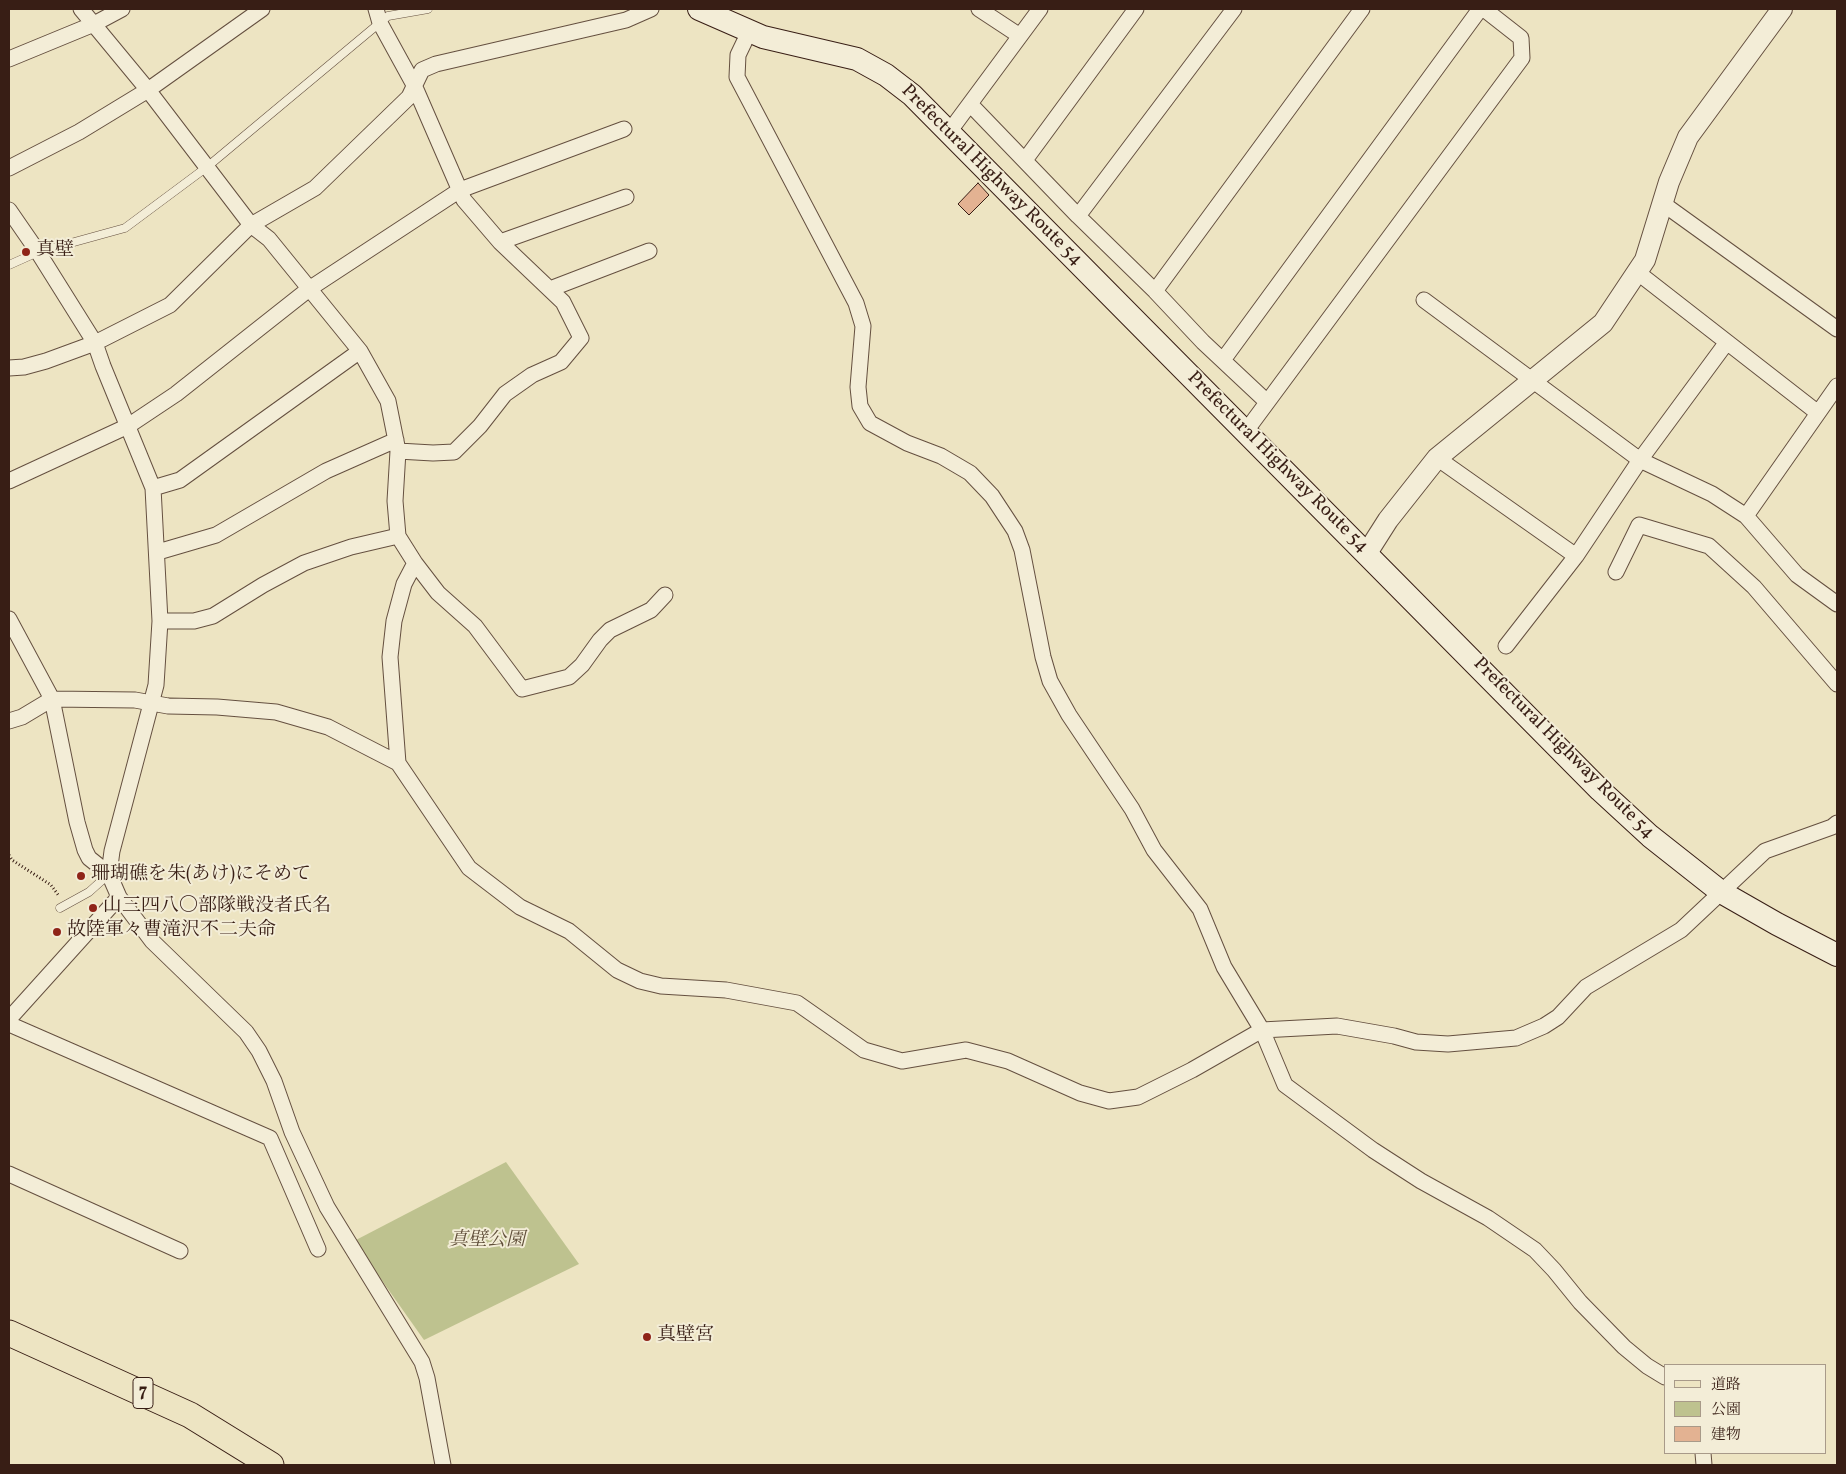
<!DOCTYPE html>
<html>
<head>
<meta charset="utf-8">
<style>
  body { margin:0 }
  #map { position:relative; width:1846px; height:1474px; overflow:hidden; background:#ede4c2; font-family:Vollkorn,"Noto Serif JP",serif }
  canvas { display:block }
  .frame { position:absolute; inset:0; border:10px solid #381e15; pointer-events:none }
  .legend { position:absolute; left:1664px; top:1364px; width:162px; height:90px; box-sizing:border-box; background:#f3edd7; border:1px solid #a89a89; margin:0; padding:6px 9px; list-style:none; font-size:15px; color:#381e15 }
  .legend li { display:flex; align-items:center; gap:10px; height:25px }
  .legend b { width:25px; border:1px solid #a89a89 }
</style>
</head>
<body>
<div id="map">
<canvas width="1846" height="1474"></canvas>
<div class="frame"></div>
<ul class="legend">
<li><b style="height:6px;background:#ede4c2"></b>道路</li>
<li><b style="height:14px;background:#bec28f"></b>公園</li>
<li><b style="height:14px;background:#e3b292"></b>建物</li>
</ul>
</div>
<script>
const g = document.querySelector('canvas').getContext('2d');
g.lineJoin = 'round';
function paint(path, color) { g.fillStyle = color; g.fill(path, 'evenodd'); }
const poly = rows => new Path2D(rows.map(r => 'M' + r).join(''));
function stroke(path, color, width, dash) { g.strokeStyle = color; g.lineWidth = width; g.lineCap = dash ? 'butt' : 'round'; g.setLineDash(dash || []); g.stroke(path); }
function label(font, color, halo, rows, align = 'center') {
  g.font = font + ' Vollkorn,"Noto Serif JP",serif'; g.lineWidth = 4; g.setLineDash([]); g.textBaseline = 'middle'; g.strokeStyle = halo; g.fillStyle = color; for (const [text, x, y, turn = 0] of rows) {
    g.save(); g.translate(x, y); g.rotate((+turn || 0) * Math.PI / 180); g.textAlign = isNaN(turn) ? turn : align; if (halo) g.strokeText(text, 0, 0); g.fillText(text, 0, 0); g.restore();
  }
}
const green = poly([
  [506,1162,579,1264,424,1340,354,1241]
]);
const building = poly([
  [978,183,989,195,969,215,958,204,978,183]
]);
const path = poly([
  [9,855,12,860,51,885,59,896]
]);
const service = poly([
  [9,265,38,252,125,228,207,167,388,16,428,9],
  [60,908,89,892,109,874]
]);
const minor = poly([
  [81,9,148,90,251,225,269,239,360,351,388,401,398,451],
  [376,9,380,23,414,85,464,200,500,242,563,302,581,338,561,362,532,375,505,394,480,426,454,452,433,453,398,451,395,501,398,536,415,563,404,584,394,621,390,657,398,763],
  [979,9,1020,36],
  [749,32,738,55,737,77,856,303,863,326,858,387,860,406,870,423,907,443,941,456,970,473,992,496,1015,531,1022,550,1043,657,1050,681,1069,715,1132,809,1154,850,1200,909,1224,967,1262,1030,1285,1085,1373,1150,1421,1181,1488,1218,1535,1250,1554,1270,1580,1302,1624,1347,1647,1366,1665,1377],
  [9,59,94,24,122,9],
  [970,104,1078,216,1155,291,1203,342,1267,402],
  [949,132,1040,9],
  [1025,160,1136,9],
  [9,168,79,132,148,90,262,9],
  [1662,203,1837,329],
  [9,210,38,252,95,343,103,366,153,488,160,621,156,685,112,851,109,874],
  [1078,216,1234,9],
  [500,242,626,197],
  [1637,272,1818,413],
  [550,289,649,251],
  [1155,291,1362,9],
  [1424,300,1640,460,1727,342],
  [1223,360,1480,9],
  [9,368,24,367,46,361,95,343,170,305,251,225,315,188,409,97,422,70,436,64,626,20,651,9],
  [1246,431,1522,58,1521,38,1484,9],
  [1437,458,1576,556],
  [9,481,128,426,176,394,309,289,460,190,624,129],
  [153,488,180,480,360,351],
  [1746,516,1837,386],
  [158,552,216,535,326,471,396,440],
  [415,563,438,593,475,626,522,689,569,677,582,665,600,640,610,630,651,610,665,595],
  [1616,572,1639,525,1709,546,1754,587,1837,684],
  [9,619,52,699,77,822,85,850,89,858,109,874,119,897,152,941,246,1032,259,1051,274,1081,292,1132,327,1207,422,1362,427,1378,443,1465],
  [160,621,194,621,213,616,263,585,304,563,351,547,398,536],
  [1506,646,1576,556,1640,460,1712,494,1746,516,1797,575,1837,604],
  [9,721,22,717,52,699,135,700,168,706,217,707,276,712,328,727,398,763,469,868,520,907,569,931,617,970,640,981,661,986,726,990,797,1003,864,1050,902,1061,966,1050,1008,1061,1080,1093,1109,1101,1138,1097,1192,1070,1262,1030,1337,1026,1394,1036,1416,1042,1448,1044,1516,1038,1544,1026,1558,1017,1586,987,1681,930,1765,851,1832,827,1837,823],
  [9,1019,119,897],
  [9,1024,270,1138,318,1249],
  [9,1174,180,1251],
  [1703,1453,1704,1465]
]);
const tertiary = poly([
  [1367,553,1388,520,1437,458,1603,323,1645,260,1669,182,1688,137,1782,9]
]);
const secondary = poly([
  [699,9,763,37,857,59,886,75,912,95,1600,790,1650,836,1721,892,1777,924,1837,955]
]);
const primary = poly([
  [9,1333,190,1415,271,1465]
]);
const markers = [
  [26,252,5,"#8f2418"],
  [81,876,5,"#8f2418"],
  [93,908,5,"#8f2418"],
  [57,932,5,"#8f2418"],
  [647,1337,5,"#8f2418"]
];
const shields = [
  [143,1393,20]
];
const shieldNames = [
  ["7",143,1393]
];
const streetNames = [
  ["Prefectural Highway Route 54",991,176,45],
  ["Prefectural Highway Route 54",1277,463,45],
  ["Prefectural Highway Route 54",1563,749,45]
];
const poiNames = [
  ["真壁",36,252],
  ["珊瑚礁を朱(あけ)にそめて",91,876],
  ["山三四八〇部隊戦没者氏名",103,908],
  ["故陸軍々曹滝沢不二夫命",67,932],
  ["真壁宮",657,1337]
];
const parkNames = [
  ["真壁公園",487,1242]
];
paint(green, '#bec28f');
paint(building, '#e3b292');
stroke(building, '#381e15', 1);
stroke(service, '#655040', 9);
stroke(minor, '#655040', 17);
stroke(tertiary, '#655040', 22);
stroke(secondary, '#381e15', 24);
stroke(primary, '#381e15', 27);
stroke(path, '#381e15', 3, [1, 2.5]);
stroke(service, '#f3edd7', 8);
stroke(minor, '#f3edd7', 15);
stroke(tertiary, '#f3edd7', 20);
stroke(secondary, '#f3edd7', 22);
stroke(primary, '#ede4c2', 25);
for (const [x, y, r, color] of markers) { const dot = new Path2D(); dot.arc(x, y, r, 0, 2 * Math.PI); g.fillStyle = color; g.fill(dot); stroke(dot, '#f3edd7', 2); }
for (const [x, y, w] of shields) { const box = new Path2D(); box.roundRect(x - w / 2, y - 15.5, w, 31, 4); g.fillStyle = '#f3edd7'; g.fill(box); stroke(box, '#381e15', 1); }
label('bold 18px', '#381e15', null, shieldNames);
label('19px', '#381e15', '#f3edd7', streetNames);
label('19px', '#381e15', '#f3edd7', poiNames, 'left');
label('italic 19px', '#604f3a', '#f3edd7', parkNames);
</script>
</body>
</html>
